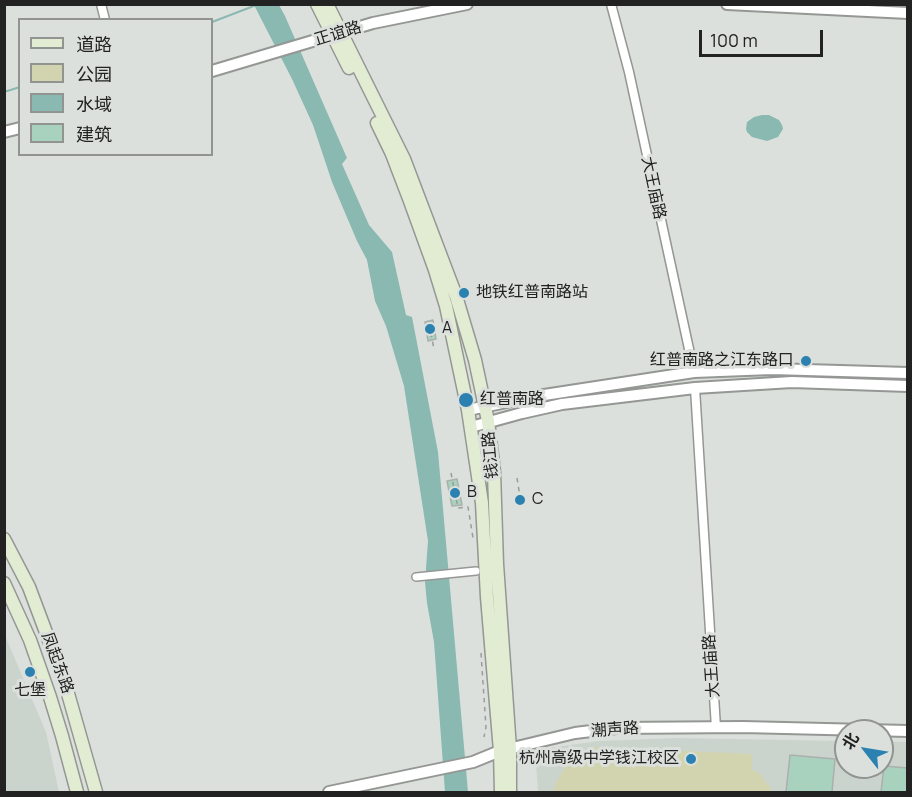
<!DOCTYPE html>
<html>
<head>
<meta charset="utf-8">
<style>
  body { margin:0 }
  #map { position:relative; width:912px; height:797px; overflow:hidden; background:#dce0dc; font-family:Manrope,"Noto Sans SC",sans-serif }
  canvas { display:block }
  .frame { position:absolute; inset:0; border:6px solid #212221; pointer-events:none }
  .legend { position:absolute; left:18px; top:18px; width:195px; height:138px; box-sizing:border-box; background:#dce0dc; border:2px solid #919491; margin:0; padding:8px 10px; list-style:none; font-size:18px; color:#212221 }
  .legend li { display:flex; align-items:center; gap:12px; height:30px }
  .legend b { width:30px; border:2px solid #919491 }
  .north { position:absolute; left:834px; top:719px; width:60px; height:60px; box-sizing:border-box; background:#dce0dc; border:2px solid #919491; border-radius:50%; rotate:301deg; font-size:16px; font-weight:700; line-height:24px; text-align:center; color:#212221 }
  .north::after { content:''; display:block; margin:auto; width:21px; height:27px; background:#2b81b0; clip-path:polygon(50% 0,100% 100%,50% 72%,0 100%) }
  .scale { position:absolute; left:699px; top:30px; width:124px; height:27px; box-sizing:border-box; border:3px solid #212221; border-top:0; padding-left:8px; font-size:18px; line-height:21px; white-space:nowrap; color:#212221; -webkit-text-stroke:4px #dce0dc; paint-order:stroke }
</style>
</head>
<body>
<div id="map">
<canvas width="912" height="797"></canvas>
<div class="frame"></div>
<ul class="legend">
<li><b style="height:8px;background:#e1ecd3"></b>道路</li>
<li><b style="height:16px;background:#d2d4af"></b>公园</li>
<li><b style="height:16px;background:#89b9b1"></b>水域</li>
<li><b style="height:16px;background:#a8d2be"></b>建筑</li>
</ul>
<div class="north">北</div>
<div class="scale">100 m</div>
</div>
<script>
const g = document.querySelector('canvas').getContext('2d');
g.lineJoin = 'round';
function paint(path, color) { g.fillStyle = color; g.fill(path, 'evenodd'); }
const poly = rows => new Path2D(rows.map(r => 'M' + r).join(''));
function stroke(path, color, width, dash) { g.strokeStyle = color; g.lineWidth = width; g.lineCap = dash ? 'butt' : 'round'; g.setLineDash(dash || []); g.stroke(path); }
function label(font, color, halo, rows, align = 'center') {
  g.font = font + ' Manrope,"Noto Sans SC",sans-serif'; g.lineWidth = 6; g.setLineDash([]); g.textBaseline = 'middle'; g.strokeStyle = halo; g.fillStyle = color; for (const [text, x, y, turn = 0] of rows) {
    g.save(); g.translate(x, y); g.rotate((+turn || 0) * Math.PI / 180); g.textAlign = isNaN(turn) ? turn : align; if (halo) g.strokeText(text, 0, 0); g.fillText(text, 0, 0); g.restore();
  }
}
const built = poly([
  [4,633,46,732,59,792,5,792],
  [678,738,846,741,846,767,882,767,882,741,907,742,907,792,538,792,535,750,598,741]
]);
const green = poly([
  [595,747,752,754,752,770,759,773,770,787,772,792,553,792,555,785,564,769,574,759,584,752]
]);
const water = poly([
  [254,5,279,5,285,16,347,158,342,164,369,225,392,252,406,315,412,317,438,452,468,792,445,792,434,642,427,603,425,582,428,541,404,386,386,326,375,301,367,260,357,241,332,182,313,125,292,79],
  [762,115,769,115,779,120,782,125,783,129,778,137,767,141,752,137,747,132,746,129,747,122,754,117]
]);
const stream = poly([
  [212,22,259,4],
  [4,92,20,87]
]);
const building = poly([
  [433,320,436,339,428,341,425,322,433,320],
  [457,479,462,505,452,506,447,481,457,479],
  [790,755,835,759,832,792,786,792,790,755],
  [884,766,908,768,908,792,881,792,884,766]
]);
const path = poly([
  [429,324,434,349],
  [451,473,458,508,468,507,473,538],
  [517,478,521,503],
  [481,653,486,727,484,737]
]);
const pedestrian = poly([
  [416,577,476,571]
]);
const minor = poly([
  [101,4,105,20],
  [611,4,629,72,694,372],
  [695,388,716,728]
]);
const tertiary = poly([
  [727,4,908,13],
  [212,71,373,23,467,4],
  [4,132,20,128],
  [468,410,531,397,694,372,772,369,908,373],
  [471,427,522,413,562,404,695,388,792,382,908,386],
  [329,792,473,762,500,751,575,733,616,728,743,727,908,731]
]);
const secondary = poly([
  [317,4,349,68],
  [327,4,404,159,456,296,475,360,488,421,494,472,497,564,510,749,510,792],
  [377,123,392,154,410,201,435,270,446,306,468,410,482,503,487,597,500,751,501,792],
  [4,539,29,587,65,683,96,792],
  [4,583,30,640,50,697,62,736,77,792]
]);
const markers = [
  [464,293,6,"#2b81b0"],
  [430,329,6,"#2b81b0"],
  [806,361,6,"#2b81b0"],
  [466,400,8,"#2b81b0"],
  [455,493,6,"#2b81b0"],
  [520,500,6,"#2b81b0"],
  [30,672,6,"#2b81b0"],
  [691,759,6,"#2b81b0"]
];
const streetNames = [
  ["正谊路",338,34,-17],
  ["大王庙路",653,188,78],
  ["钱江路",491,455,-95],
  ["凤起东路",57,663,70],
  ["大王庙路",712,666,-94],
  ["潮声路",615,730,-4]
];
const poiNames = [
  ["地铁红普南路站",476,293],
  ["A",442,329],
  ["红普南路之江东路口",794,361,"right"],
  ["红普南路",480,400],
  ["B",467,493],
  ["C",532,500],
  ["七堡",30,691,"center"],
  ["杭州高级中学钱江校区",679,759,"right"]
];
paint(built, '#cbd4cc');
paint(green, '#d2d4af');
paint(water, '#89b9b1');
stroke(stream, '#89b9b1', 2);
paint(building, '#a8d2be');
stroke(building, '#abafad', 1.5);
stroke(pedestrian, '#949794', 10);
stroke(minor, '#949794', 11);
stroke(tertiary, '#949794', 14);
stroke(secondary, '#949794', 15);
stroke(path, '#999c99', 1.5, [4.5, 4.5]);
stroke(pedestrian, '#fff', 7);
stroke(minor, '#fff', 8);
stroke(tertiary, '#fff', 10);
stroke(secondary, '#e1ecd3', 12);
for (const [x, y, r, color] of markers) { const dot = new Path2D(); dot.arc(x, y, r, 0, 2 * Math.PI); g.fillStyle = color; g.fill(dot); stroke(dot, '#dce0dc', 2); }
label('16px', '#212221', '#dce0dc', streetNames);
label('16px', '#212221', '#dce0dc', poiNames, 'left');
</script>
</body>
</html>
